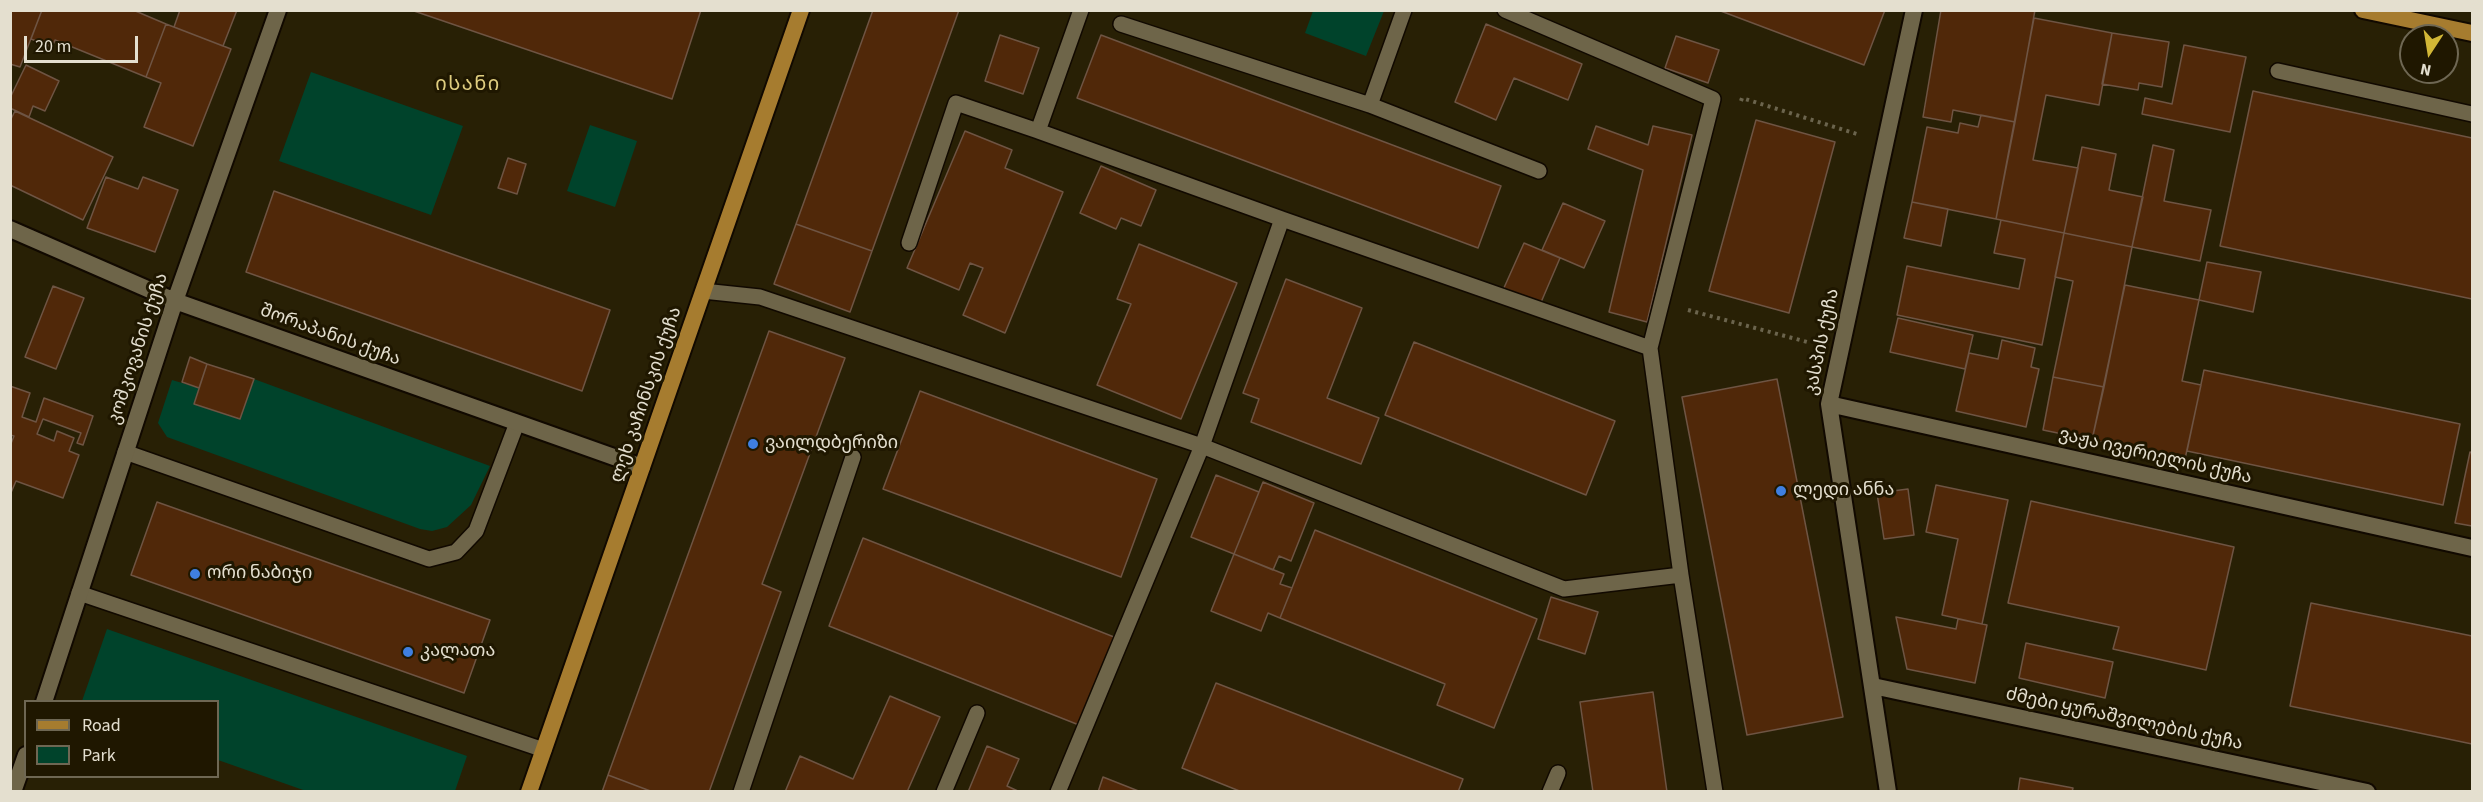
<!DOCTYPE html>
<html>
<head>
<meta charset="utf-8">
<style>
  body { margin:0 }
  #map { position:relative; width:2483px; height:802px; overflow:hidden; background:#282005; font-family:"Source Sans 3",sans-serif }
  canvas { display:block }
  .frame { position:absolute; inset:0; border:12px solid #e4dfcf; pointer-events:none }
  .legend { position:absolute; left:24px; top:700px; width:195px; height:78px; box-sizing:border-box; background:#1f1700; border:2px solid #6e6753; margin:0; padding:8px 10px; list-style:none; font-size:18px; color:#e4dfcf }
  .legend li { display:flex; align-items:center; gap:12px; height:30px }
  .legend b { width:30px; border:2px solid #6e6753 }
  .north { position:absolute; left:2399px; top:24px; width:60px; height:60px; box-sizing:border-box; background:#1f1700; border:2px solid #6e6753; border-radius:50%; rotate:192deg; font-size:16px; font-weight:700; line-height:24px; text-align:center; color:#e4dfcf }
  .north::after { content:''; display:block; margin:auto; width:21px; height:27px; background:#d2b736; clip-path:polygon(50% 0,100% 100%,50% 72%,0 100%) }
  .scale { position:absolute; left:24px; top:36px; width:114px; height:27px; box-sizing:border-box; border:3px solid #e4dfcf; border-top:0; padding-left:8px; font-size:18px; line-height:21px; white-space:nowrap; color:#e4dfcf; -webkit-text-stroke:4px #1f1700; paint-order:stroke }
</style>
</head>
<body>
<div id="map">
<canvas width="2483" height="802"></canvas>
<div class="frame"></div>
<ul class="legend">
<li><b style="height:8px;background:#a67c2f"></b>Road</li>
<li><b style="height:16px;background:#00432b"></b>Park</li>
</ul>
<div class="north">N</div>
<div class="scale">20 m</div>
</div>
<script>
const g = document.querySelector('canvas').getContext('2d');
g.lineJoin = 'round';
function paint(path, color) { g.fillStyle = color; g.fill(path, 'evenodd'); }
const poly = rows => new Path2D(rows.map(r => 'M' + r).join(''));
function stroke(path, color, width, dash) { g.strokeStyle = color; g.lineWidth = width; g.lineCap = dash ? 'butt' : 'round'; g.setLineDash(dash || []); g.stroke(path); }
function label(font, color, halo, rows, align = 'center') {
  g.font = font + ' "Source Sans 3","Noto Sans Georgian",sans-serif'; g.lineWidth = 6; g.setLineDash([]); g.textBaseline = 'middle'; g.strokeStyle = halo; g.fillStyle = color; for (const [text, x, y, turn = 0] of rows) {
    g.save(); g.translate(x, y); g.rotate((+turn || 0) * Math.PI / 180); g.textAlign = isNaN(turn) ? turn : align; if (halo) g.strokeText(text, 0, 0); g.fillText(text, 0, 0); g.restore();
  }
}
const green = poly([
  [1313,11,1313,10,1384,11,1366,56,1305,33],
  [311,72,463,126,431,215,279,161],
  [590,125,637,141,615,207,567,191],
  [254,379,490,466,471,505,447,527,432,531,420,529,167,437,158,423,172,380,199,388,194,404,240,419],
  [107,629,467,756,455,791,306,791,218,760,218,702,82,701]
]);
const building = poly([
  [10,10,42,10,20,67,10,64,10,10],
  [42,10,133,10,166,24,146,77,55,40,52,47,31,39,42,10],
  [180,10,237,10,223,46,174,27,180,10],
  [411,10,701,10,672,99,411,10],
  [873,10,959,10,872,251,796,224,873,10],
  [1718,10,1885,10,1864,65,1718,10],
  [1941,10,2035,10,2015,122,1953,110,1951,122,1923,117,1941,10],
  [2034,18,2112,33,2099,105,2046,95,2033,160,2078,168,2064,233,1996,219,2034,18],
  [166,24,231,49,193,146,144,127,161,83,146,77,166,24],
  [1486,24,1582,64,1568,100,1514,78,1496,120,1455,102,1486,24],
  [2112,33,2169,42,2162,87,2139,83,2138,90,2102,84,2112,33],
  [1000,35,1039,48,1023,94,985,81,1000,35],
  [1101,35,1501,186,1478,248,1077,98,1101,35],
  [1676,36,1719,50,1708,83,1665,68,1676,36],
  [2184,45,2246,57,2230,132,2142,114,2145,98,2172,104,2184,45],
  [26,65,59,81,45,111,33,106,29,117,10,108,10,98,26,65],
  [2253,91,2472,138,2472,299,2220,246,2253,91],
  [15,111,113,157,83,220,10,185,10,121,15,111],
  [1981,115,2015,122,1996,219,1912,202,1927,127,1958,133,1960,123,1978,127,1981,115],
  [1756,120,1835,142,1789,313,1709,291,1756,120],
  [1596,126,1648,145,1653,126,1692,135,1647,322,1609,312,1643,170,1588,149,1596,126],
  [965,131,1012,150,1005,168,1063,192,1005,333,963,315,983,268,970,263,959,290,907,268,965,131],
  [2153,145,2174,150,2164,201,2211,210,2200,261,2132,247,2153,145],
  [2082,147,2116,154,2109,190,2143,197,2132,247,2064,233,2082,147],
  [508,158,526,164,517,194,498,188,508,158],
  [1101,166,1156,190,1141,226,1121,218,1116,229,1080,213,1101,166],
  [106,177,138,189,143,177,178,190,155,252,87,228,106,177],
  [274,191,610,310,582,391,246,272,274,191],
  [1912,202,1948,209,1941,246,1904,238,1912,202],
  [1563,203,1605,221,1584,268,1542,250,1563,203],
  [2001,220,2064,233,2042,345,1897,315,1907,266,2019,289,2025,259,1994,253,2001,220],
  [796,224,872,251,850,312,774,284,796,224],
  [2064,233,2132,247,2104,387,2053,377,2073,281,2055,277,2064,233],
  [1524,243,1560,258,1539,307,1503,290,1524,243],
  [1139,244,1237,283,1181,419,1097,385,1131,304,1117,299,1139,244],
  [2207,262,2261,272,2253,312,2199,300,2207,262],
  [1286,279,1362,308,1327,398,1379,418,1361,464,1251,422,1259,399,1243,393,1286,279],
  [2125,285,2199,300,2182,381,2201,385,2185,459,2092,440,2125,285],
  [53,286,84,298,56,369,25,357,53,286],
  [1898,318,1973,335,1965,369,1890,352,1898,318],
  [769,331,845,358,762,584,781,592,709,792,653,792,608,775,769,331],
  [2002,340,2035,348,2031,367,2039,369,2026,427,1956,411,1969,353,1998,359,2002,340],
  [1414,342,1615,421,1586,495,1385,415,1414,342],
  [190,357,207,364,199,388,182,382,190,357],
  [207,364,254,379,240,419,194,404,207,364],
  [2204,370,2460,424,2443,505,2187,451,2204,370],
  [2053,377,2104,387,2092,440,2043,430,2053,377],
  [1777,379,1843,717,1747,735,1682,397,1777,379],
  [10,386,30,393,22,417,36,422,44,398,93,416,83,445,77,443,81,433,43,419,37,434,54,441,57,431,74,438,69,451,79,455,63,498,16,481,10,495,10,446,14,436,10,435,10,386],
  [920,391,1157,479,1121,577,883,489,920,391],
  [2470,452,2472,453,2472,526,2455,523,2470,452],
  [1216,475,1259,492,1234,554,1191,537,1216,475],
  [1263,482,1314,503,1291,561,1279,556,1273,570,1234,554,1263,482],
  [1936,485,2008,500,1982,624,1942,615,1958,539,1926,532,1936,485],
  [1908,489,1914,535,1884,539,1877,493,1908,489],
  [2031,501,2234,547,2206,670,2113,649,2119,627,2008,603,2031,501],
  [157,502,490,620,464,693,131,575,157,502],
  [1315,530,1537,619,1494,728,1437,705,1445,684,1280,618,1315,530],
  [863,538,1114,637,1079,725,829,626,863,538],
  [1234,554,1284,574,1280,584,1292,588,1280,618,1268,613,1261,631,1211,611,1234,554],
  [1551,597,1598,612,1585,654,1538,639,1551,597],
  [2311,603,2472,636,2472,744,2290,706,2311,603],
  [1896,617,1956,629,1958,619,1987,625,1975,683,1907,669,1896,617],
  [2026,643,2113,662,2105,698,2019,678,2026,643],
  [1216,683,1463,779,1458,792,1242,792,1182,768,1216,683],
  [1653,692,1667,792,1593,792,1580,702,1653,692],
  [890,696,940,717,907,792,785,792,800,756,853,779,890,696],
  [987,746,1019,759,1007,786,1020,792,968,792,987,746],
  [608,775,653,792,602,792,608,775],
  [1103,777,1141,792,1098,792,1103,777],
  [2020,778,2073,788,2072,792,2018,792,2020,778]
]);
const path = poly([
  [1741,101,1742,98,1860,135],
  [1688,310,1811,343]
]);
const service = poly([
  [1081,10,1038,131,1282,219],
  [1505,10,1713,99,1650,348,1681,575,1715,792],
  [1121,24,1370,105,1539,171],
  [2278,71,2472,114],
  [1370,105,1404,10],
  [909,243,956,103,1038,131],
  [703,291,760,297,1202,446,1564,589,1681,575],
  [125,452,429,559,456,552,476,531,517,423],
  [79,593,544,750],
  [741,792,853,457],
  [944,792,977,713],
  [1058,792,1202,446,1282,219,1650,348],
  [1550,792,1558,773]
]);
const minor = poly([
  [10,229,175,301,642,467],
  [1829,404,2472,548],
  [1873,686,2367,792],
  [44,702,175,301,278,10],
  [13,792,26,755],
  [1888,792,1829,404,1914,10]
]);
const primary = poly([
  [2363,10,2472,33],
  [529,792,801,10]
]);
const markers = [
  [753,444,6,"#3f7fe0"],
  [1781,491,6,"#3f7fe0"],
  [195,574,6,"#3f7fe0"],
  [408,652,6,"#3f7fe0"]
];
const streetNames = [
  ["შორაპანის ქუჩა",330,336,20],
  ["კასპის ქუჩა",1823,342,-78],
  ["კოშკოვანის ქუჩა",139,349,-72],
  ["ლეხ კაჩინსკის ქუჩა",647,395,-71],
  ["ვაჟა ივერიელის ქუჩა",2155,457,13],
  ["ძმები ყურაშვილების ქუჩა",2124,720,12]
];
const poiNames = [
  ["ვაილდბერიზი",765,444],
  ["ლედი ანნა",1793,491],
  ["ორი ნაბიჯი",207,574],
  ["კალათა",420,652]
];
const neighbourhoodNames = [
  ["ისანი",468,86]
];
paint(green, '#00432b');
paint(building, '#502809');
stroke(building, '#6e5443', 1.5);
stroke(service, '#110900', 18);
stroke(minor, '#110900', 20);
stroke(primary, '#110900', 20);
stroke(path, '#6b644d', 4, [3, 4.5]);
stroke(service, '#6e6549', 15);
stroke(minor, '#6e6549', 16);
stroke(primary, '#a67c2f', 16);
for (const [x, y, r, color] of markers) { const dot = new Path2D(); dot.arc(x, y, r, 0, 2 * Math.PI); g.fillStyle = color; g.fill(dot); stroke(dot, '#1f1700', 2); }
label('18px', '#e4dfcf', '#1f1700', streetNames);
label('18px', '#e4dfcf', '#1f1700', poiNames, 'left');
g.letterSpacing = '1.5px';
label('20px', '#dfcd7f', '#1f1700', neighbourhoodNames);
g.letterSpacing = '0px';
</script>
</body>
</html>
